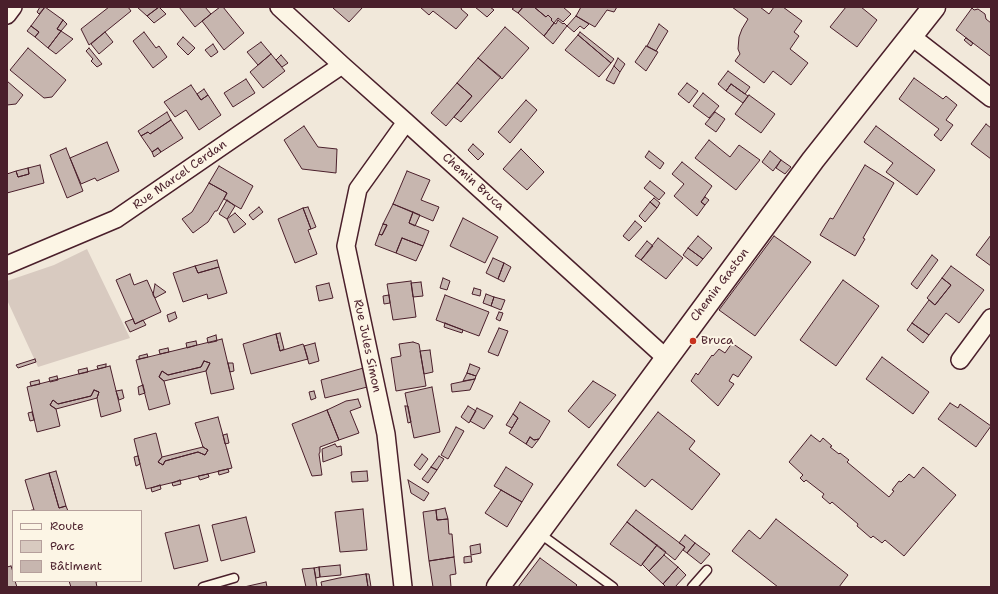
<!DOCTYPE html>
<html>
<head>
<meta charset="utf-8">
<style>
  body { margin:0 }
  #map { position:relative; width:998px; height:594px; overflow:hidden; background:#f1e8da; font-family:"Shantell Sans",sans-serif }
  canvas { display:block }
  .frame { position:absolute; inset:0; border:8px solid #4a1f2b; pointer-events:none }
  .legend { position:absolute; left:12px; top:510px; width:130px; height:72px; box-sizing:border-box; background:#fcf5e5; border:1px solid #b59f9b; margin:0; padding:5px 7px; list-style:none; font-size:12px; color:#4a1f2b }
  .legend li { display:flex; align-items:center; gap:8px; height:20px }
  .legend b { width:20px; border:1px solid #b59f9b }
</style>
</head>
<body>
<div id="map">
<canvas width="998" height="594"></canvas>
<div class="frame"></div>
<ul class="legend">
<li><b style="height:5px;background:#fcf5e5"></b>Route</li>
<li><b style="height:11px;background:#d8cac0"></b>Parc</li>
<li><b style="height:11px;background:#c7b6af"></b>Bâtiment</li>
</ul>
</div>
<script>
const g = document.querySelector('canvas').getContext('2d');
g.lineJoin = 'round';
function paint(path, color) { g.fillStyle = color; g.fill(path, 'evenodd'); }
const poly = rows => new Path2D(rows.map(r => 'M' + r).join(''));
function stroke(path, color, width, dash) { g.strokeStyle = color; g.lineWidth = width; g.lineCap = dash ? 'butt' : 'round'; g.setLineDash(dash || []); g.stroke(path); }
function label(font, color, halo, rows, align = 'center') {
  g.font = font + ' "Shantell Sans",sans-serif'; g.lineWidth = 4; g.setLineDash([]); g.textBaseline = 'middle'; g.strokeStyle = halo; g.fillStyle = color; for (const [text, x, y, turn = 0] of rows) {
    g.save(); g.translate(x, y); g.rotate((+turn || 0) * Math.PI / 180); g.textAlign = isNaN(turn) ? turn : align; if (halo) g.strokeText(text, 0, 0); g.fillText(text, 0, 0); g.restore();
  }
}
const green = poly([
  [87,249,130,338,38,367,7,300,7,281,54,265]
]);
const building = poly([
  [40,7,45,7,39,14,37,12,40,7],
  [45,7,63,20,57,29,61,31,48,48,35,37,39,32,31,26,45,7],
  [109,7,128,7,131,11,89,45,81,29,109,7],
  [137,7,159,7,147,16,137,7],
  [159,7,166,14,154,23,147,16,159,7],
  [179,7,205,7,211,14,195,27,179,7],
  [220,7,223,7,244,33,224,50,202,21,220,7],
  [333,7,363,7,349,22,333,8,333,7],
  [420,7,462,7,461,9,468,15,456,29,433,11,429,15,420,7],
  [475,7,490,7,494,10,487,17,475,7],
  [515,7,523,7,518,13,512,9,515,7],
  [523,7,534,7,546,17,548,15,552,19,551,20,554,23,544,36,518,13,523,7],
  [534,7,563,7,571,14,563,22,558,18,554,23,551,20,552,19,548,15,546,17,534,7],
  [581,7,617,7,614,12,607,10,595,27,576,16,581,7],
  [732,7,760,7,769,14,774,7,783,7,802,21,794,32,799,36,790,49,808,63,791,85,773,71,764,83,735,61,740,54,738,49,739,37,742,29,748,19,732,7],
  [846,7,861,7,877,20,857,47,830,27,846,7],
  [972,8,974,10,978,9,985,14,986,19,991,23,991,54,990,56,956,30,972,8],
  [576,16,589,24,584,29,580,26,574,32,567,26,576,16],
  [63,20,67,24,61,31,57,29,63,20],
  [558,20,563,24,564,23,567,26,553,44,544,36,554,23,556,24,558,20],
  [659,24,668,31,656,51,647,46,659,24],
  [31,26,39,32,35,37,27,31,31,26],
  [505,27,529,48,502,79,478,58,505,27],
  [61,31,73,39,56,54,48,48,61,31],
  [105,32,113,42,99,54,91,44,105,32],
  [144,32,156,48,159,46,167,57,153,68,133,41,144,32],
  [580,32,614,59,611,63,578,35,580,32],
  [578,35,611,63,599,77,565,50,578,35],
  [183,37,195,48,188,55,177,44,183,37],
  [966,38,973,43,971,46,964,40,966,38],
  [261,42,271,54,258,65,247,52,261,42],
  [213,44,218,52,211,57,205,50,213,44],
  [646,46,658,52,646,71,635,62,646,46],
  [28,48,66,80,52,97,44,98,10,70,28,48],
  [89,48,102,64,97,67,91,61,93,59,86,51,89,48],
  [271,54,285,71,263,88,250,72,271,54],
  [281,55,288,63,282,67,276,60,281,55],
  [478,58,501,77,461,122,454,117,472,96,457,83,478,58],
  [618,58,625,64,620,72,614,66,618,58],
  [614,66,620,72,614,84,606,80,614,66],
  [728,71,750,87,745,94,731,84,726,91,718,84,728,71],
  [914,78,943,99,946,96,957,105,946,120,953,125,941,141,934,135,939,129,899,99,914,78],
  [246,79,255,93,233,107,224,93,246,79],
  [7,81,23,95,16,104,7,105,7,81],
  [457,83,472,96,446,126,431,113,457,83],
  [687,83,698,91,689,103,678,94,687,83],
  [731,84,748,96,743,103,726,91,731,84],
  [191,85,201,100,208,95,221,115,199,130,186,110,175,117,164,102,191,85],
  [204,89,208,95,201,100,197,94,204,89],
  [703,93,719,106,709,118,693,106,703,93],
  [749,95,775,114,761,133,735,114,749,95],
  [526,100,537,110,510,143,498,132,526,100],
  [167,112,171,120,150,134,148,132,141,136,138,131,167,112],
  [715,112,725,119,716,132,705,124,715,112],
  [171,120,183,138,161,152,158,148,152,152,141,136,148,132,150,134,171,120],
  [986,124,991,128,991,159,971,144,986,124],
  [304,126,318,147,337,149,336,173,302,169,284,140,304,126],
  [876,126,935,170,917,195,886,172,893,163,864,142,876,126],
  [709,140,730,157,739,145,760,160,736,190,695,158,709,140],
  [107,142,119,171,97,181,95,178,81,184,70,158,107,142],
  [473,144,484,154,478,160,468,150,473,144],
  [66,148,83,191,67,198,50,155,66,148],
  [158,148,161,152,154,157,152,152,158,148],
  [521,149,544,172,527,190,503,169,521,149],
  [649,151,664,163,660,169,645,157,649,151],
  [770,151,781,160,773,171,762,162,770,151],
  [781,160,791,167,785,174,776,168,781,160],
  [682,162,712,186,701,202,705,205,697,216,674,196,684,184,672,174,682,162],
  [40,165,44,183,7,193,7,174,16,171,18,177,29,174,28,168,40,165],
  [865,165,894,183,863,238,865,239,855,256,820,235,830,218,833,219,865,165],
  [219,166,253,186,241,209,224,199,227,193,209,183,219,166],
  [28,168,29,174,18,177,16,171,28,168],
  [407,171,430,180,421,200,439,207,433,221,393,204,407,171],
  [650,181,665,193,659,200,644,188,650,181],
  [209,183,227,193,217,211,215,211,208,222,193,233,182,219,192,212,209,183],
  [705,197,709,200,705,205,701,202,705,197],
  [654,198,660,203,657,208,650,202,654,198],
  [227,200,235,206,227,219,219,214,227,200],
  [650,202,657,208,645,222,639,216,650,202],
  [393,204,413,212,409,223,429,231,423,246,402,238,396,253,375,245,379,234,382,235,387,225,383,224,393,204],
  [259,207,263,212,253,220,249,215,259,207],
  [308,207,316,227,311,229,303,208,308,207],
  [303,208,311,229,308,230,317,254,295,263,278,219,303,208],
  [413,212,420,215,415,226,409,223,413,212],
  [235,213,246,224,234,233,227,219,235,213],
  [463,218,498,237,485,263,450,246,463,218],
  [635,221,642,227,629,241,623,236,635,221],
  [383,224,387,225,382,235,379,234,383,224],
  [991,235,991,266,976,255,991,235],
  [698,236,712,248,703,259,688,248,698,236],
  [774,236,811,262,755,336,719,310,774,236],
  [402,238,423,246,416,261,396,253,402,238],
  [658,238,683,258,666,279,641,260,658,238],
  [647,241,653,246,641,260,635,256,647,241],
  [688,248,703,259,697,266,683,255,688,248],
  [932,255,938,260,917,289,911,284,932,255],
  [493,258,504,263,498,279,486,273,493,258],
  [217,260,219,267,198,273,195,266,217,260],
  [504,263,511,267,504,282,498,279,504,263],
  [195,266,198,273,219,267,227,293,208,299,207,294,183,302,173,273,195,266],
  [951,266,984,290,959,323,946,313,929,335,912,323,929,300,935,305,951,285,942,278,951,266],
  [130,274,134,285,147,280,161,312,135,324,116,280,130,274],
  [443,278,450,281,447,290,440,288,443,278],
  [942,278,951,285,935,305,927,298,942,278],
  [843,280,879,306,836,366,800,340,843,280],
  [411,281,416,317,393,320,387,284,411,281],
  [421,282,423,296,413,297,411,283,421,282],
  [329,283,333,298,319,301,316,286,329,283],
  [155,284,166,292,155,298,153,295,155,284],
  [474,288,481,290,480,296,472,294,474,288],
  [486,294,494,297,491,306,483,303,486,294],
  [389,295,390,303,384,304,383,296,389,295],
  [445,295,489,312,479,336,436,320,445,295],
  [494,297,505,300,501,310,491,306,494,297],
  [175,312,177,318,169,322,167,315,175,312],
  [499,312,503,313,500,321,496,319,499,312],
  [133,319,135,324,143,320,146,325,130,332,125,322,133,319],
  [445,323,463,330,462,333,444,327,445,323],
  [912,323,929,335,923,343,907,330,912,323],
  [499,328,508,331,498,356,488,352,499,328],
  [280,333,284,349,280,351,276,334,280,333],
  [276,334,280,351,303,344,304,346,308,359,251,374,243,344,276,334],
  [216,335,217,341,208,343,207,338,216,335],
  [222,339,234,389,211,394,206,371,210,363,204,361,201,367,168,375,162,371,159,377,164,381,170,404,149,410,136,360,222,339],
  [196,341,197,345,187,348,186,343,196,341],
  [413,342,419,344,426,386,396,391,391,358,401,356,399,344,413,342],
  [315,343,319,361,309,364,304,346,315,343],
  [732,343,752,357,738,377,733,374,729,381,734,384,718,406,691,381,696,373,698,375,712,355,713,356,719,349,725,353,732,343],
  [168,348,169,352,160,354,159,350,168,348],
  [430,350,433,372,424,374,420,351,430,350],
  [147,354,148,357,139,359,139,356,147,354],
  [882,357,929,392,913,414,866,379,882,357],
  [35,359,36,362,18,368,16,365,35,359],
  [204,361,210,363,206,371,164,381,159,377,162,371,168,375,201,367,204,361],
  [228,363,233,363,234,371,230,372,228,363],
  [106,364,106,367,98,369,97,366,106,364],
  [470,364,480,368,476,376,467,373,470,364],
  [110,366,121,411,101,417,97,398,99,392,94,390,91,396,58,404,53,400,50,405,56,409,60,426,37,432,27,387,110,366],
  [367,367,371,386,325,398,321,380,367,367],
  [87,368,88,372,79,374,78,370,87,368],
  [467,373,476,376,475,379,463,381,467,373],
  [57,376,58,380,50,382,49,378,57,376],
  [475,379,470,390,452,392,451,384,475,379],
  [39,380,40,384,31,386,30,382,39,380],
  [593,381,616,395,589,428,568,411,593,381],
  [143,385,145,393,139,395,138,387,143,385],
  [432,387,440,432,414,438,405,393,432,387],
  [94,390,99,392,97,398,56,409,50,405,53,400,58,404,91,396,94,390],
  [122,390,124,398,119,400,116,391,122,390],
  [314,391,316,398,311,400,309,392,314,391],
  [358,399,361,407,350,411,359,433,339,440,327,410,346,401,358,399],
  [520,402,550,421,539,439,534,440,530,437,526,444,509,433,518,418,513,414,520,402],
  [950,403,958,408,960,404,991,426,976,447,938,419,950,403],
  [405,406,408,406,411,422,408,423,405,406],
  [468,406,476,411,469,423,461,417,468,406],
  [477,408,493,416,484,429,470,421,477,408],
  [327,410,339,440,320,447,320,452,319,454,322,475,312,476,292,424,327,410],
  [32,412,34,420,30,421,28,413,32,412],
  [658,412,695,441,689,449,720,474,692,510,652,479,645,487,617,465,658,412],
  [513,414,518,418,512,428,506,425,513,414],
  [218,417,232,468,146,489,134,439,156,433,162,457,158,462,163,465,165,461,198,452,205,455,208,450,203,447,195,423,218,417],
  [456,427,464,431,448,459,441,455,456,427],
  [227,434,229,443,225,444,223,435,227,434],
  [811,435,820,442,823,438,832,446,830,447,839,454,840,453,849,460,847,462,889,497,894,491,892,490,899,481,901,482,909,474,914,478,923,467,956,495,904,556,885,540,882,543,873,536,871,538,857,526,858,524,832,502,830,504,822,497,824,494,806,480,804,482,800,478,803,475,789,462,811,435],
  [530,437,534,440,539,439,532,448,526,444,530,437],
  [335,444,337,447,341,446,342,455,323,462,322,449,335,444],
  [203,447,208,450,205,455,198,452,165,461,163,465,158,462,162,457,203,447],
  [422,454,428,459,420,470,414,465,422,454],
  [138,456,140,464,136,466,134,457,138,456],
  [439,456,444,459,437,470,431,467,439,456],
  [431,467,437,470,428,483,422,479,431,467],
  [506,467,533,484,522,502,494,486,506,467],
  [228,469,229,472,219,475,218,471,228,469],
  [56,471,66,506,59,508,49,473,56,471],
  [367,471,368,481,352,482,351,472,367,471],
  [49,473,59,508,66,506,68,511,29,511,32,510,34,510,25,480,49,473],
  [208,474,209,477,200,480,198,476,208,474],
  [180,480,181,484,173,486,172,483,180,480],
  [408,480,429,493,424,501,411,493,408,480],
  [160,485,161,489,152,492,151,488,160,485],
  [501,490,522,502,507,527,485,513,501,490],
  [445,508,448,519,437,520,436,510,445,508],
  [363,509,367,550,340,552,335,512,363,509],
  [436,510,437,520,448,519,449,534,452,534,454,557,429,561,423,512,436,510],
  [636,510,685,547,675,560,627,522,636,510],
  [246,517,255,552,221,561,212,525,246,517],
  [776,519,848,575,839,587,778,587,732,551,749,530,760,539,776,519],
  [627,522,657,545,641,566,610,544,627,522],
  [199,525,208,561,174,569,165,533,199,525],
  [685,535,695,543,687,553,683,550,685,547,679,543,685,535],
  [695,543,710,554,701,564,687,553,695,543],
  [480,544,481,553,471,555,470,546,480,544],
  [657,545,666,552,664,555,649,571,642,564,657,545],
  [664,555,678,567,663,584,649,571,664,555],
  [471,556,472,562,464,563,464,557,471,556],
  [454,557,456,574,450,575,451,587,433,587,429,561,454,557],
  [540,558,577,585,575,587,518,587,540,558],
  [340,565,341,575,320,577,319,567,340,565],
  [11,566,13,572,13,581,15,581,17,587,7,587,7,567,11,566],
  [319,567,320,577,316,578,314,568,319,567],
  [678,567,686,575,675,587,666,587,663,584,678,567],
  [314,568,317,587,306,587,302,569,314,568],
  [366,574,368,587,322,587,321,582,339,578,366,574],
  [366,574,369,574,371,587,368,587,366,574],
  [69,581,100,581,96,582,97,587,71,587,69,581],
  [266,582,267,587,244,587,266,582]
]);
const lane = poly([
  [539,533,613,587],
  [203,587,234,578],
  [692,587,707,570]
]);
const street = poly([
  [279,7,342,65,406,122,666,358],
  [7,15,13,7],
  [911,36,991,98],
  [7,265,116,219,231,140,342,65],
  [960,360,991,318],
  [403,587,386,434,346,246,358,189,406,122]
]);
const secondary = poly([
  [498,587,813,160,934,7]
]);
const markers = [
  [693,341,4,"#c8321e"]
];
const streetNames = [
  ["Rue Marcel Cerdan",180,175,-35],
  ["Chemin Bruca",473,182,42],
  ["Chemin Gaston",720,285,-53],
  ["Rue Jules Simon",367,346,78]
];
const poiNames = [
  ["Bruca",701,341]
];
paint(green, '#d8cac0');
paint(building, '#c7b6af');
stroke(building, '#4a1f2b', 1);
stroke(lane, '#4a1f2b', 11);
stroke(street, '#4a1f2b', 20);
stroke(secondary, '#4a1f2b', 25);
stroke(lane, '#fcf5e5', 8);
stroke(street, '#fcf5e5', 17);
stroke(secondary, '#fcf5e5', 22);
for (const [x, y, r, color] of markers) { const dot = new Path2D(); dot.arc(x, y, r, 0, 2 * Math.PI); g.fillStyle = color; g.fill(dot); stroke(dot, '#fcf5e5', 1.5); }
label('12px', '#4a1f2b', '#fcf5e5', streetNames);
label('12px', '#4a1f2b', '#fcf5e5', poiNames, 'left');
</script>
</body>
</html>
